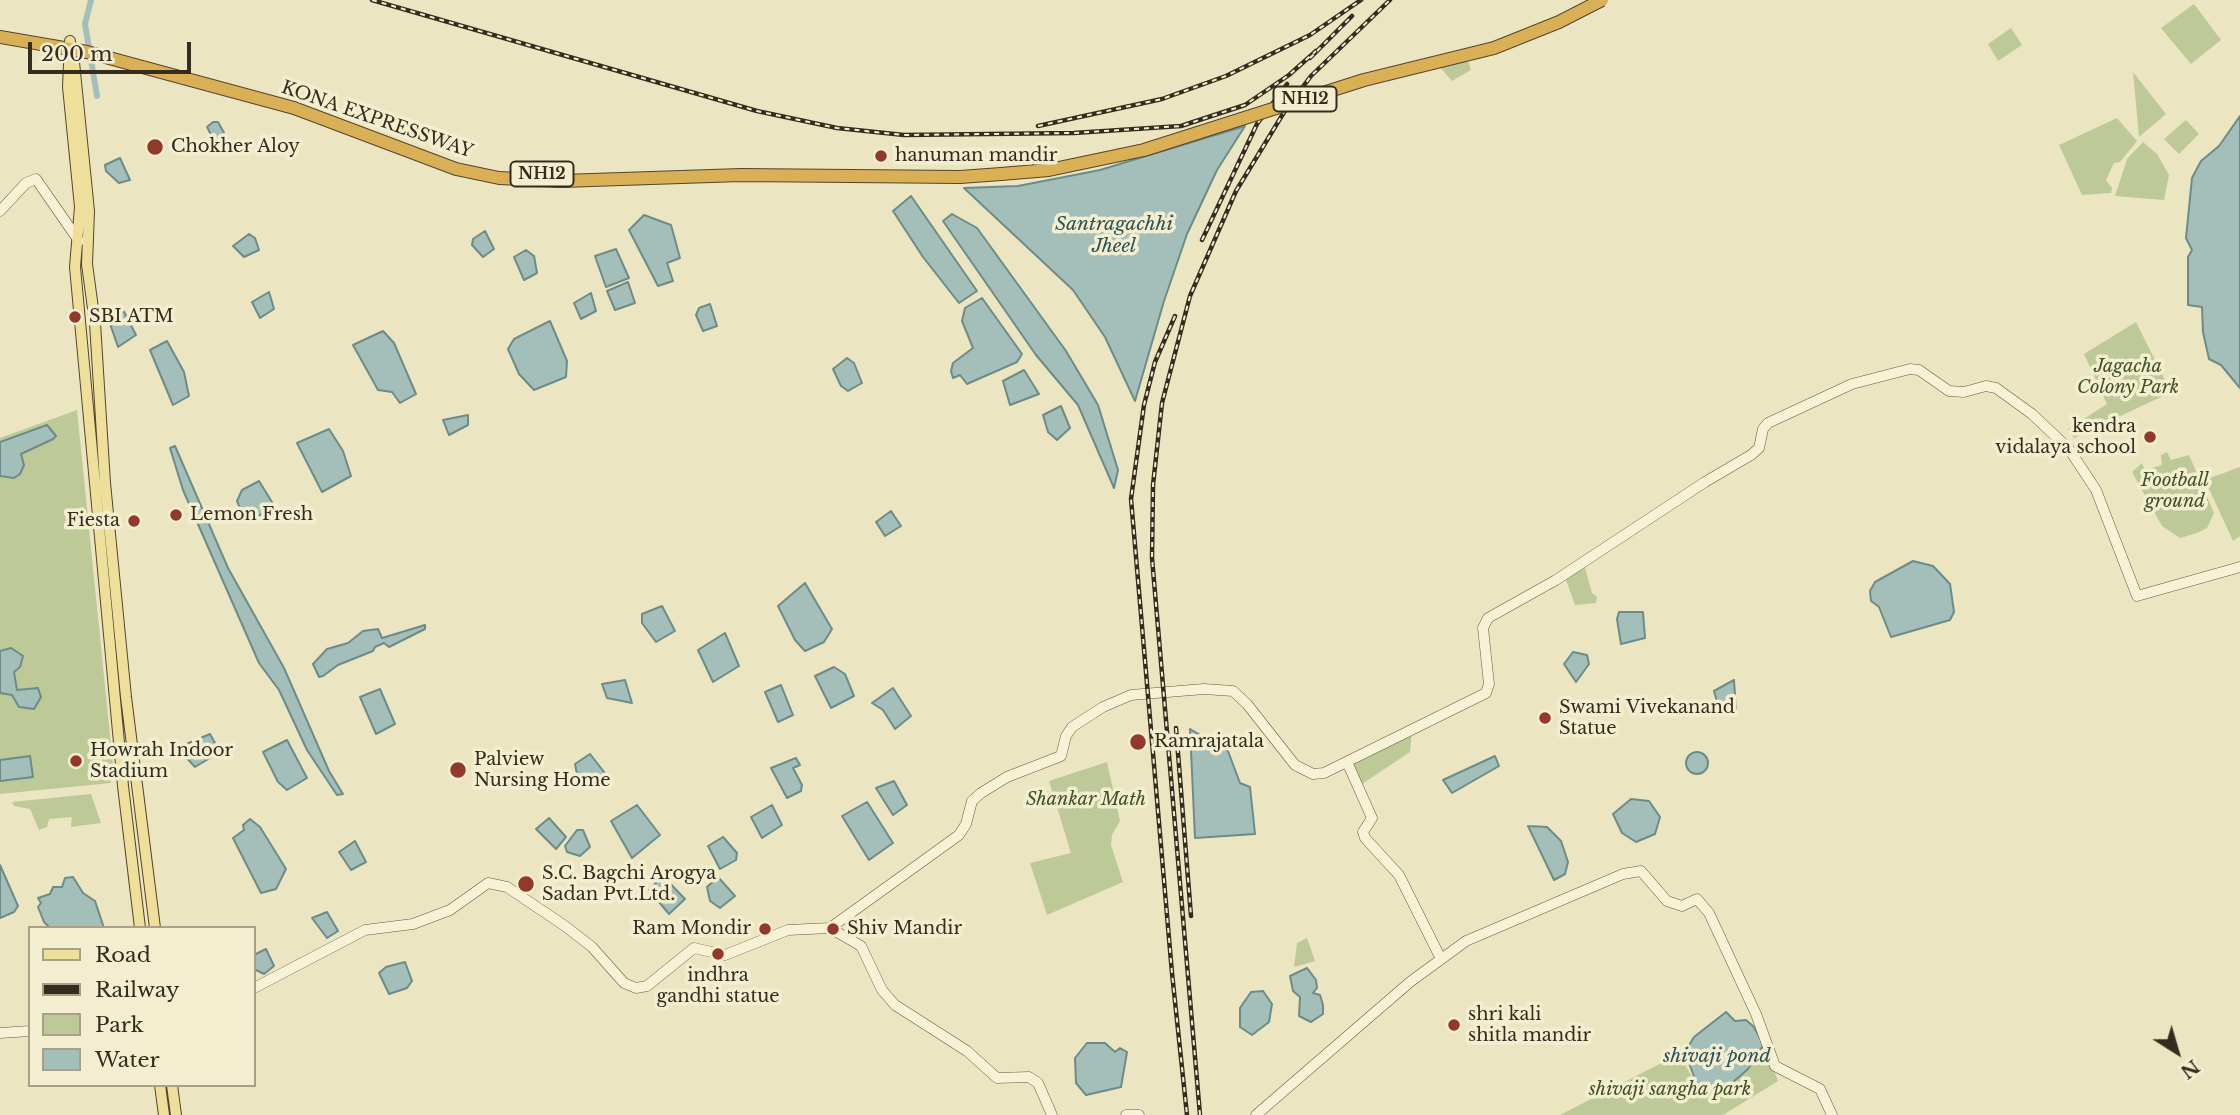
<!DOCTYPE html>
<html>
<head>
<meta charset="utf-8">
<style>
  body { margin:0 }
  #map { position:relative; width:2240px; height:1115px; overflow:hidden; background:#ece5c2; font-family:"Libre Baskerville",serif }
  canvas { display:block }
  .legend { position:absolute; left:28px; top:926px; width:228px; height:161px; box-sizing:border-box; background:#f4eed1; border:2px solid #a8a089; margin:0; padding:9px 12px; list-style:none; font-size:21px; color:#352c1e }
  .legend li { display:flex; align-items:center; gap:14px; height:35px }
  .legend b { width:35px; border:2px solid #a8a089 }
  .north { position:absolute; left:2142px; top:1017px; width:70px; height:70px; -webkit-text-stroke:5px #f4eed1; paint-order:stroke; rotate:143deg; font-size:19px; font-weight:700; line-height:28px; text-align:center; color:#352c1e }
  .north::after { content:''; display:block; margin:auto; width:24px; height:32px; background:#352c1e; clip-path:polygon(50% 0,100% 100%,50% 72%,0 100%) }
  .scale { position:absolute; left:28px; top:42px; width:163px; height:32px; box-sizing:border-box; border:4px solid #352c1e; border-top:0; padding-left:9px; font-size:21px; line-height:24px; white-space:nowrap; color:#352c1e; -webkit-text-stroke:5px #f4eed1; paint-order:stroke }
</style>
</head>
<body>
<div id="map">
<canvas width="2240" height="1115"></canvas>
<ul class="legend">
<li><b style="height:9px;background:#eedf9b"></b>Road</li>
<li><b style="height:9px;background:#352c1e"></b>Railway</li>
<li><b style="height:19px;background:#bdc996"></b>Park</li>
<li><b style="height:19px;background:#a4bfba"></b>Water</li>
</ul>
<div class="north">N</div>
<div class="scale">200 m</div>
</div>
<script>
const g = document.querySelector('canvas').getContext('2d');
g.lineJoin = 'round';
function paint(path, color) { g.fillStyle = color; g.fill(path, 'evenodd'); }
const poly = rows => new Path2D(rows.map(r => 'M' + r).join(''));
function stroke(path, color, width, dash) { g.strokeStyle = color; g.lineWidth = width; g.lineCap = dash ? 'butt' : 'round'; g.setLineDash(dash || []); g.stroke(path); }
function label(font, color, halo, rows, align = 'center') {
  g.font = font + ' "Libre Baskerville",serif'; g.lineWidth = 7; g.setLineDash([]); g.textBaseline = 'middle'; g.strokeStyle = halo; g.fillStyle = color; for (const [text, x, y, turn = 0] of rows) {
    g.save(); g.translate(x, y); g.rotate((+turn || 0) * Math.PI / 180); g.textAlign = isNaN(turn) ? turn : align; if (halo) g.strokeText(text, 0, 0); g.fillText(text, 0, 0); g.restore();
  }
}
const green = poly([
  [2194,4,2221,40,2191,64,2161,28],
  [2011,28,2022,45,1998,61,1988,44],
  [1467,57,1471,70,1452,81,1438,65],
  [2133,72,2166,114,2139,137],
  [2117,118,2137,141,2120,162,2114,163,2106,180,2112,188,2111,193,2082,195,2059,145],
  [2186,120,2199,134,2179,154,2164,139],
  [2143,142,2157,154,2169,175,2164,200,2115,196,2127,159],
  [2136,322,2169,388,2167,394,2074,438,2068,429,2107,404,2084,354],
  [77,410,114,775,110,776,111,783,0,794,0,438],
  [2167,452,2171,460,2189,455,2214,513,2207,528,2197,533,2180,538,2162,526,2132,472,2142,463,2145,470,2162,465,2161,455],
  [2240,467,2240,536,2233,541,2205,480],
  [1585,568,1592,593,1597,597,1596,603,1575,605,1565,577],
  [1412,730,1410,752,1359,786,1349,763],
  [1107,762,1120,821,1112,835,1111,845,1123,882,1047,915,1030,863,1071,853,1049,781],
  [91,794,101,823,71,827,72,817,49,819,47,827,39,830,30,809,14,806,12,802],
  [1307,938,1315,961,1294,967,1297,943],
  [1764,1046,1778,1081,1723,1115,1560,1115,1679,1054,1695,1082,1716,1098,1749,1069]
]);
const water = poly([
  [2240,116,2240,388,2221,365,2209,359,2203,332,2202,307,2188,305,2188,257,2192,250,2186,238,2192,178,2201,161,2219,146,2240,116],
  [213,122,218,122,228,140,227,145,218,148,207,127,213,122],
  [1245,126,1217,170,1187,234,1164,301,1135,401,1105,337,1073,290,964,188,1018,186,1100,170,1245,126],
  [120,158,130,180,119,183,106,171,105,165,120,158],
  [911,196,977,291,959,303,923,257,893,211,911,196],
  [952,214,977,228,1066,351,1098,405,1118,470,1114,488,1078,405,1036,355,943,221,952,214],
  [644,215,671,225,680,258,667,263,673,281,658,286,629,230,644,215],
  [485,231,494,249,483,257,472,245,473,239,485,231],
  [249,234,255,238,259,250,244,257,233,246,249,234],
  [616,249,629,278,606,287,595,256,616,249],
  [526,250,534,256,537,273,524,280,514,257,526,250],
  [628,282,635,303,615,310,607,291,628,282],
  [269,292,274,309,260,318,252,302,269,292],
  [591,293,596,311,581,319,574,303,591,293],
  [982,298,1022,354,1017,362,967,384,960,375,953,378,951,371,953,363,973,348,962,321,965,308,982,298],
  [710,304,717,326,703,331,696,315,699,308,710,304],
  [121,306,136,335,118,347,107,315,121,306],
  [550,321,567,361,566,377,534,390,519,374,508,349,514,339,550,321],
  [383,331,394,343,416,394,400,403,392,392,378,390,353,345,383,331],
  [167,341,184,372,189,396,173,405,150,350,167,341],
  [847,358,854,363,862,383,848,391,841,386,833,369,847,358],
  [1024,370,1039,394,1010,405,1003,381,1024,370],
  [1061,406,1070,428,1057,440,1048,432,1043,415,1061,406],
  [468,415,468,425,449,435,443,420,468,415],
  [47,425,56,436,53,439,21,454,24,465,20,474,14,478,0,476,0,442,47,425],
  [329,429,343,451,351,476,322,492,297,443,329,429],
  [175,446,228,568,284,668,329,771,343,794,337,795,307,750,279,690,259,663,183,490,170,448,175,446],
  [259,481,275,507,246,522,237,501,242,490,259,481],
  [891,511,901,526,885,536,876,522,891,511],
  [1913,561,1933,566,1950,584,1954,612,1950,620,1891,637,1879,607,1871,601,1870,591,1875,582,1913,561],
  [805,583,832,629,824,642,805,651,795,640,778,606,805,583],
  [662,606,675,631,656,642,642,623,642,614,662,606],
  [1619,612,1643,612,1645,638,1621,644,1617,619,1619,612],
  [425,625,425,629,389,647,384,643,375,647,373,651,338,665,323,676,319,677,313,664,327,649,348,643,363,631,378,629,382,638,425,625],
  [725,633,739,666,713,682,698,650,725,633],
  [11,648,23,656,20,667,14,672,17,690,38,688,41,697,34,709,19,707,12,695,0,693,0,651,11,648],
  [1573,652,1587,655,1589,664,1576,682,1564,664,1573,652],
  [834,667,845,674,854,696,831,708,815,676,834,667],
  [625,680,632,703,607,698,602,684,625,680],
  [1734,680,1736,710,1718,705,1714,691,1734,680],
  [781,685,793,715,778,722,765,692,781,685],
  [893,688,911,716,895,729,883,710,872,703,893,688],
  [380,689,395,724,376,734,360,697,380,689],
  [1190,729,1228,751,1240,783,1250,787,1255,834,1195,838,1190,729],
  [210,734,220,752,195,767,183,754,184,745,210,734],
  [287,740,307,778,287,790,278,782,263,752,287,740],
  '1686 763a11 11 0 1 1 22 0a11 11 0 1 1-22 0Z',
  [590,754,608,777,595,787,577,774,575,764,590,754],
  [30,756,33,777,0,781,0,760,30,756],
  [1495,756,1499,766,1452,793,1443,780,1495,756],
  [796,758,800,765,793,768,802,785,801,791,787,798,771,768,796,758],
  [894,781,907,805,893,815,876,788,894,781],
  [1631,799,1649,801,1660,817,1655,834,1636,842,1622,833,1613,814,1631,799],
  [867,802,893,843,869,860,842,816,867,802],
  [637,805,660,835,632,858,611,821,637,805],
  [772,805,782,825,762,838,751,817,772,805],
  [549,818,566,837,556,849,536,829,549,818],
  [250,819,260,827,286,869,276,889,261,893,233,838,244,830,243,825,250,819],
  [1528,826,1547,827,1561,841,1568,862,1565,874,1554,880,1528,826],
  [577,830,583,830,590,847,580,856,567,852,565,846,577,830],
  [723,837,737,853,736,860,720,869,708,846,723,837],
  [355,841,366,862,351,870,339,852,355,841],
  [0,865,18,906,14,912,0,918,0,865],
  [658,871,685,899,669,914,649,890,656,883,652,877,658,871],
  [73,877,83,893,95,901,104,928,50,928,44,922,38,907,41,903,38,898,50,894,53,887,62,887,65,878,73,877],
  [718,877,735,896,720,908,710,901,707,887,718,877],
  [327,912,338,931,327,938,312,918,327,912],
  [266,949,274,966,264,974,254,969,254,955,266,949],
  [405,962,412,981,407,988,389,994,379,973,386,967,405,962],
  [1307,968,1316,980,1317,988,1313,993,1320,995,1323,1005,1323,1014,1311,1022,1299,1016,1300,997,1293,991,1290,976,1307,968],
  [1263,991,1272,1004,1269,1022,1252,1035,1240,1027,1240,1008,1251,992,1263,991],
  [1726,1012,1735,1021,1746,1020,1753,1026,1764,1044,1748,1069,1716,1097,1696,1082,1685,1052,1694,1037,1726,1012],
  [1087,1043,1105,1043,1115,1052,1120,1048,1127,1052,1121,1087,1086,1095,1076,1083,1075,1058,1087,1043]
]);
const canal = poly([
  [91,0,85,24,97,96]
]);
const secondary = poly([
  [0,211,26,183,36,179,79,241],
  [1347,762,1372,818,1363,832,1365,838,1399,875,1441,959],
  [830,928,861,946,882,990,895,1005,967,1051,997,1078,1029,1077,1038,1083,1052,1115],
  [254,988,365,930,413,924,450,910,488,883,507,887,565,926,592,947,624,983,636,988,647,986,694,948,725,955,788,930,830,928,959,835,966,824,972,801,981,793,1007,777,1061,756,1066,736,1072,727,1103,707,1131,695,1204,689,1233,691,1247,704,1295,765,1313,774,1324,773,1486,693,1489,684,1483,628,1488,618,1556,580,1705,482,1751,455,1759,448,1763,429,1768,423,1852,384,1910,369,1919,370,1949,391,1964,392,1986,386,1996,388,2032,414,2069,449,2096,490,2137,596,2240,567],
  [0,1033,30,1031],
  [1126,1115,1139,1115],
  [1256,1115,1410,982,1466,941,1623,874,1641,871,1667,901,1682,906,1697,899,1709,913,1756,1014,1775,1066,1820,1089,1832,1115]
]);
const primary = poly([
  [70,41,68,87,80,207,75,267,123,786,140,928],
  [74,62,89,211,87,264,95,323,105,483,126,697,155,928],
  [160,1085,164,1115],
  [172,1085,176,1115]
]);
const highway = poly([
  [0,37,87,52,294,108,456,169,499,178,562,181,741,175,960,177,1001,174]
]);
const rail = poly([
  [372,0,757,111,837,128,904,135,1074,133,1181,126,1245,105,1289,75,1316,51],
  [1310,58,1352,16],
  [1038,126,1162,99,1226,76,1310,35,1361,0],
  [1202,240,1257,124,1287,84],
  [1175,316,1155,362,1144,405,1131,499,1172,973,1187,1115],
  [1176,728,1191,916],
  [1200,1115,1152,558,1153,485,1162,403,1190,296,1236,191,1286,109,1311,76,1390,0]
]);
const highwayBridge = poly([
  [1001,174,1049,170,1144,150,1364,80,1494,48,1559,22,1602,0]
]);
const markers = [
  [155,147,9,"#92392c"],
  [881,156,7,"#92392c"],
  [75,317,7,"#92392c"],
  [2150,437,7,"#92392c"],
  [176,515,7,"#92392c"],
  [134,521,7,"#92392c"],
  [1545,718,7,"#92392c"],
  [1138,742,9,"#92392c"],
  [76,761,7,"#92392c"],
  [458,770,9,"#92392c"],
  [526,884,9,"#92392c"],
  [765,929,7,"#92392c"],
  [833,929,7,"#92392c"],
  [718,954,7,"#92392c"],
  [1454,1025,7,"#92392c"]
];
const shields = [
  [1305,99,63],
  [542,174,63]
];
const shieldNames = [
  ["NH12",1305,99],
  ["NH12",542,174]
];
const streetNames = [
  ["KONA EXPRESSWAY",377,120,19]
];
const poiNames = [
  ["Chokher Aloy",171,147],
  ["hanuman mandir",895,156],
  ["SBI ATM",89,317],
  ["kendra",2136,427,"right"],
  ["vidalaya school",2136,448,"right"],
  ["Lemon Fresh",190,515],
  ["Fiesta",120,521,"right"],
  ["Swami Vivekanand",1559,708],
  ["Statue",1559,729],
  ["Ramrajatala",1154,742],
  ["Howrah Indoor",90,751],
  ["Stadium",90,772],
  ["Palview",474,760],
  ["Nursing Home",474,781],
  ["S.C. Bagchi Arogya",542,874],
  ["Sadan Pvt.Ltd.",542,895],
  ["Ram Mondir",751,929,"right"],
  ["Shiv Mandir",847,929],
  ["indhra",718,976,"center"],
  ["gandhi statue",718,997,"center"],
  ["shri kali",1468,1015],
  ["shitla mandir",1468,1036]
];
const parkNames = [
  ["Jagacha",2128,367],
  ["Colony Park",2128,388],
  ["Football",2175,481],
  ["ground",2175,502],
  ["Shankar Math",1086,800],
  ["shivaji sangha park",1670,1090]
];
const waterNames = [
  ["Santragachhi",1114,225],
  ["Jheel",1114,247],
  ["shivaji pond",1717,1057]
];
paint(green, '#bdc996');
paint(water, '#a4bfba');
stroke(water, '#6c8c88', 2);
stroke(canal, '#a4bfba', 6);
stroke(secondary, '#67583d', 11);
stroke(primary, '#53442e', 12);
stroke(highway, '#53442e', 14);
stroke(secondary, '#f7f2d5', 10);
stroke(primary, '#eedf9b', 10);
stroke(highway, '#d9b055', 12);
stroke(rail, '#352c1e', 4.5);
stroke(rail, '#f4eed1', 2, [5]);
stroke(highwayBridge, '#53442e', 14, []);
stroke(highwayBridge, '#d9b055', 12);
for (const [x, y, r, color] of markers) { const dot = new Path2D(); dot.arc(x, y, r, 0, 2 * Math.PI); g.fillStyle = color; g.fill(dot); stroke(dot, '#f4eed1', 2.5); }
for (const [x, y, w] of shields) { const box = new Path2D(); box.roundRect(x - w / 2, y - 12.5, w, 25, 5); g.fillStyle = '#f4eed1'; g.fill(box); stroke(box, '#352c1e', 2); }
label('bold 16px', '#352c1e', null, shieldNames);
label('18px', '#352c1e', '#f4eed1', streetNames);
label('18px', '#352c1e', '#f4eed1', poiNames, 'left');
label('italic 18px', '#405125', '#f4eed1', parkNames);
label('italic 19px', '#2d5255', '#f4eed1', waterNames);
</script>
</body>
</html>
